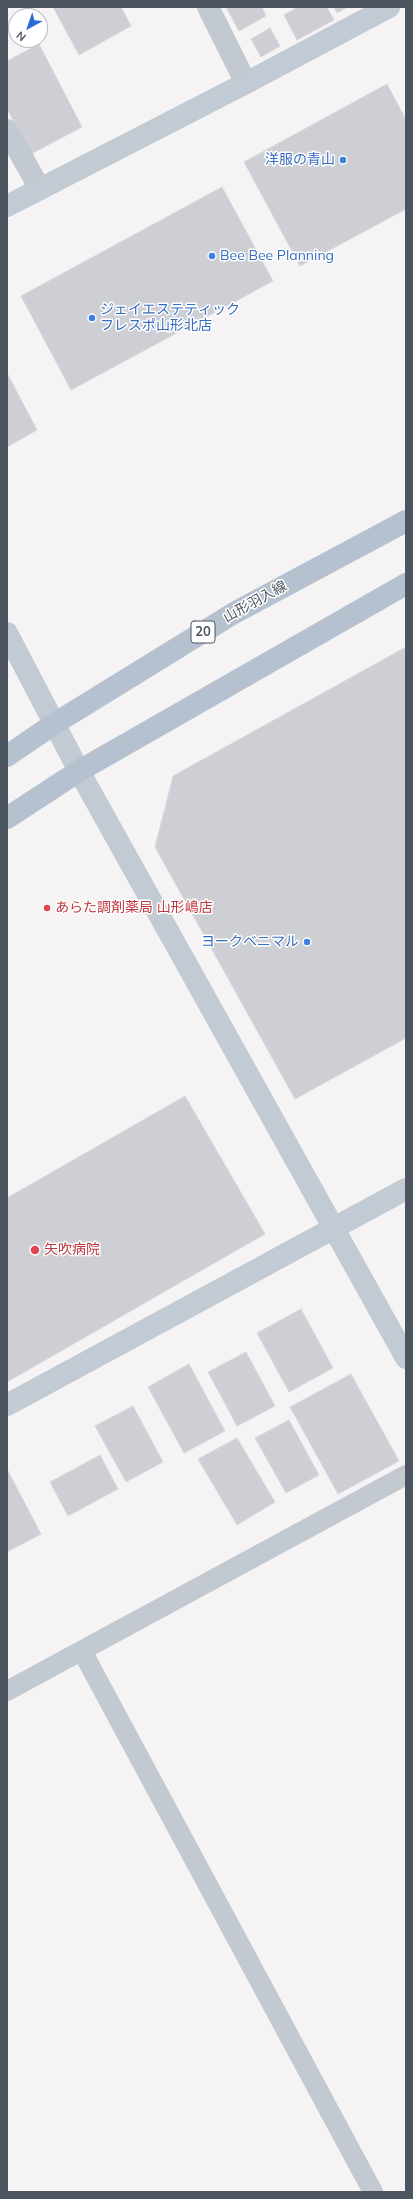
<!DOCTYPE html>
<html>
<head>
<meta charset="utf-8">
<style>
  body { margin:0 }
  #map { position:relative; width:413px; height:2199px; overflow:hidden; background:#f5f3f3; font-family:Mulish,sans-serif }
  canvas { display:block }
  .frame { position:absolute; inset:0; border:8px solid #4c555f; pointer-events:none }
  .north { position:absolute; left:8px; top:8px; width:40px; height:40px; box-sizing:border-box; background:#fff; border:1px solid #b7bbbf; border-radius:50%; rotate:220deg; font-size:11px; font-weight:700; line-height:16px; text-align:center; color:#4c555f }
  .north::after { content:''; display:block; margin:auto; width:14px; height:18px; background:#296cd9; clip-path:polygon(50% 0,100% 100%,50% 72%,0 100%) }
</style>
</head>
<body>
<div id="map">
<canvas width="413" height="2199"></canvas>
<div class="frame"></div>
<div class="north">N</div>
</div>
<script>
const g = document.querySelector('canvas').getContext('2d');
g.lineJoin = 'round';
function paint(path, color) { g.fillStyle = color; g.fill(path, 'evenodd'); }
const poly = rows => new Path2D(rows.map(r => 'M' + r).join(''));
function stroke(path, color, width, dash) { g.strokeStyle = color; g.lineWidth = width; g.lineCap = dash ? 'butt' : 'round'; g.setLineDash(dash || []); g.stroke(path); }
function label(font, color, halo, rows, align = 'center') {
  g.font = font + ' Mulish,"Noto Sans JP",sans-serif'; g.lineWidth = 3; g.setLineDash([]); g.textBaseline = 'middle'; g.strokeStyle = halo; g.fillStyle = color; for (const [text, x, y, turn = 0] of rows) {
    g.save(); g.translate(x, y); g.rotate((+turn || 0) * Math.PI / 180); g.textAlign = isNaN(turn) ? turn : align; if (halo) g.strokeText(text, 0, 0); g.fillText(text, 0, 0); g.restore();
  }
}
const building = poly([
  [53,7,121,7,131,26,79,55,53,7],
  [226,7,262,7,266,16,239,31,226,7],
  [298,7,327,7,334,20,297,40,284,15,298,7],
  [334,7,348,7,337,13,334,7],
  [270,28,280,46,261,57,251,39,270,28],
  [39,44,82,127,31,154,7,109,7,61,39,44],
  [387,84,406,120,406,209,300,266,244,162,387,84],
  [222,187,273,281,71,390,21,296,222,187],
  [7,373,37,430,7,447,7,373],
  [406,647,406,1038,295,1099,155,847,173,776,406,647],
  [185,1096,265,1234,7,1382,7,1198,185,1096],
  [301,1309,333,1368,289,1392,257,1333,301,1309],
  [246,1352,275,1406,237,1426,208,1372,246,1352],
  [189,1364,225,1431,184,1453,148,1387,189,1364],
  [351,1374,399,1461,338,1494,290,1407,351,1374],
  [133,1406,163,1462,126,1482,95,1426,133,1406],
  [289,1420,319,1475,286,1493,255,1438,289,1420],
  [237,1438,275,1502,237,1525,198,1459,237,1438],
  [100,1455,118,1489,68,1516,50,1482,100,1455],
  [7,1469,41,1534,7,1552,7,1469]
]);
const lane = poly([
  [82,1651,373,2192],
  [7,1691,406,1475]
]);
const street = poly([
  [208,7,246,83],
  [7,130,40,189]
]);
const secondary = poly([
  [7,206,246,83,389,7],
  [7,633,79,771,406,1358],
  [7,1405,406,1189]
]);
const primary = poly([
  [7,756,54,724,234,613,406,521],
  [7,818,79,771,406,584]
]);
const markers = [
  [343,160,4,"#3f7fe0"],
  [212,256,4,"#3f7fe0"],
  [92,318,4,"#3f7fe0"],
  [47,908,4,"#e0444e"],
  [307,942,4,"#3f7fe0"],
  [35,1250,5,"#e0444e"]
];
const shields = [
  [203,632,24]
];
const shieldNames = [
  ["20",203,632]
];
const shopNames = [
  ["洋服の青山",335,160],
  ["Bee Bee Planning",220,256,"left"],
  ["ジェイエステティック",100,310,"left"],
  ["フレスポ山形北店",100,326,"left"],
  ["ヨークベニマル",299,942]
];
const streetNames = [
  ["山形羽入線",255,602,-29]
];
const healthNames = [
  ["あらた調剤薬局 山形嶋店",55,908],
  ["矢吹病院",44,1250]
];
paint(building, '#cdcfd5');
stroke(building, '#d7d9dd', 1);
stroke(lane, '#c2c9d0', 20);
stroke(street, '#c2c9d0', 22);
stroke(secondary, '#c2cad4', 22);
stroke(primary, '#b5c1cf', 22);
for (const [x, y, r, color] of markers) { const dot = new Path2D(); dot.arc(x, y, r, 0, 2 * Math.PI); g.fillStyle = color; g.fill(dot); stroke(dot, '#fff', 1.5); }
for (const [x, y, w] of shields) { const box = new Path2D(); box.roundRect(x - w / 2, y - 11, w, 22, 3); g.fillStyle = '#fff'; g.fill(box); stroke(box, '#4c555f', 1); }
label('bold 13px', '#4c555f', null, shieldNames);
label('14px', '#366cbe', '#fff', shopNames, 'right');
label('14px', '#4c555f', '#fff', streetNames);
label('14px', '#be3a42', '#fff', healthNames, 'left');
</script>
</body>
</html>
